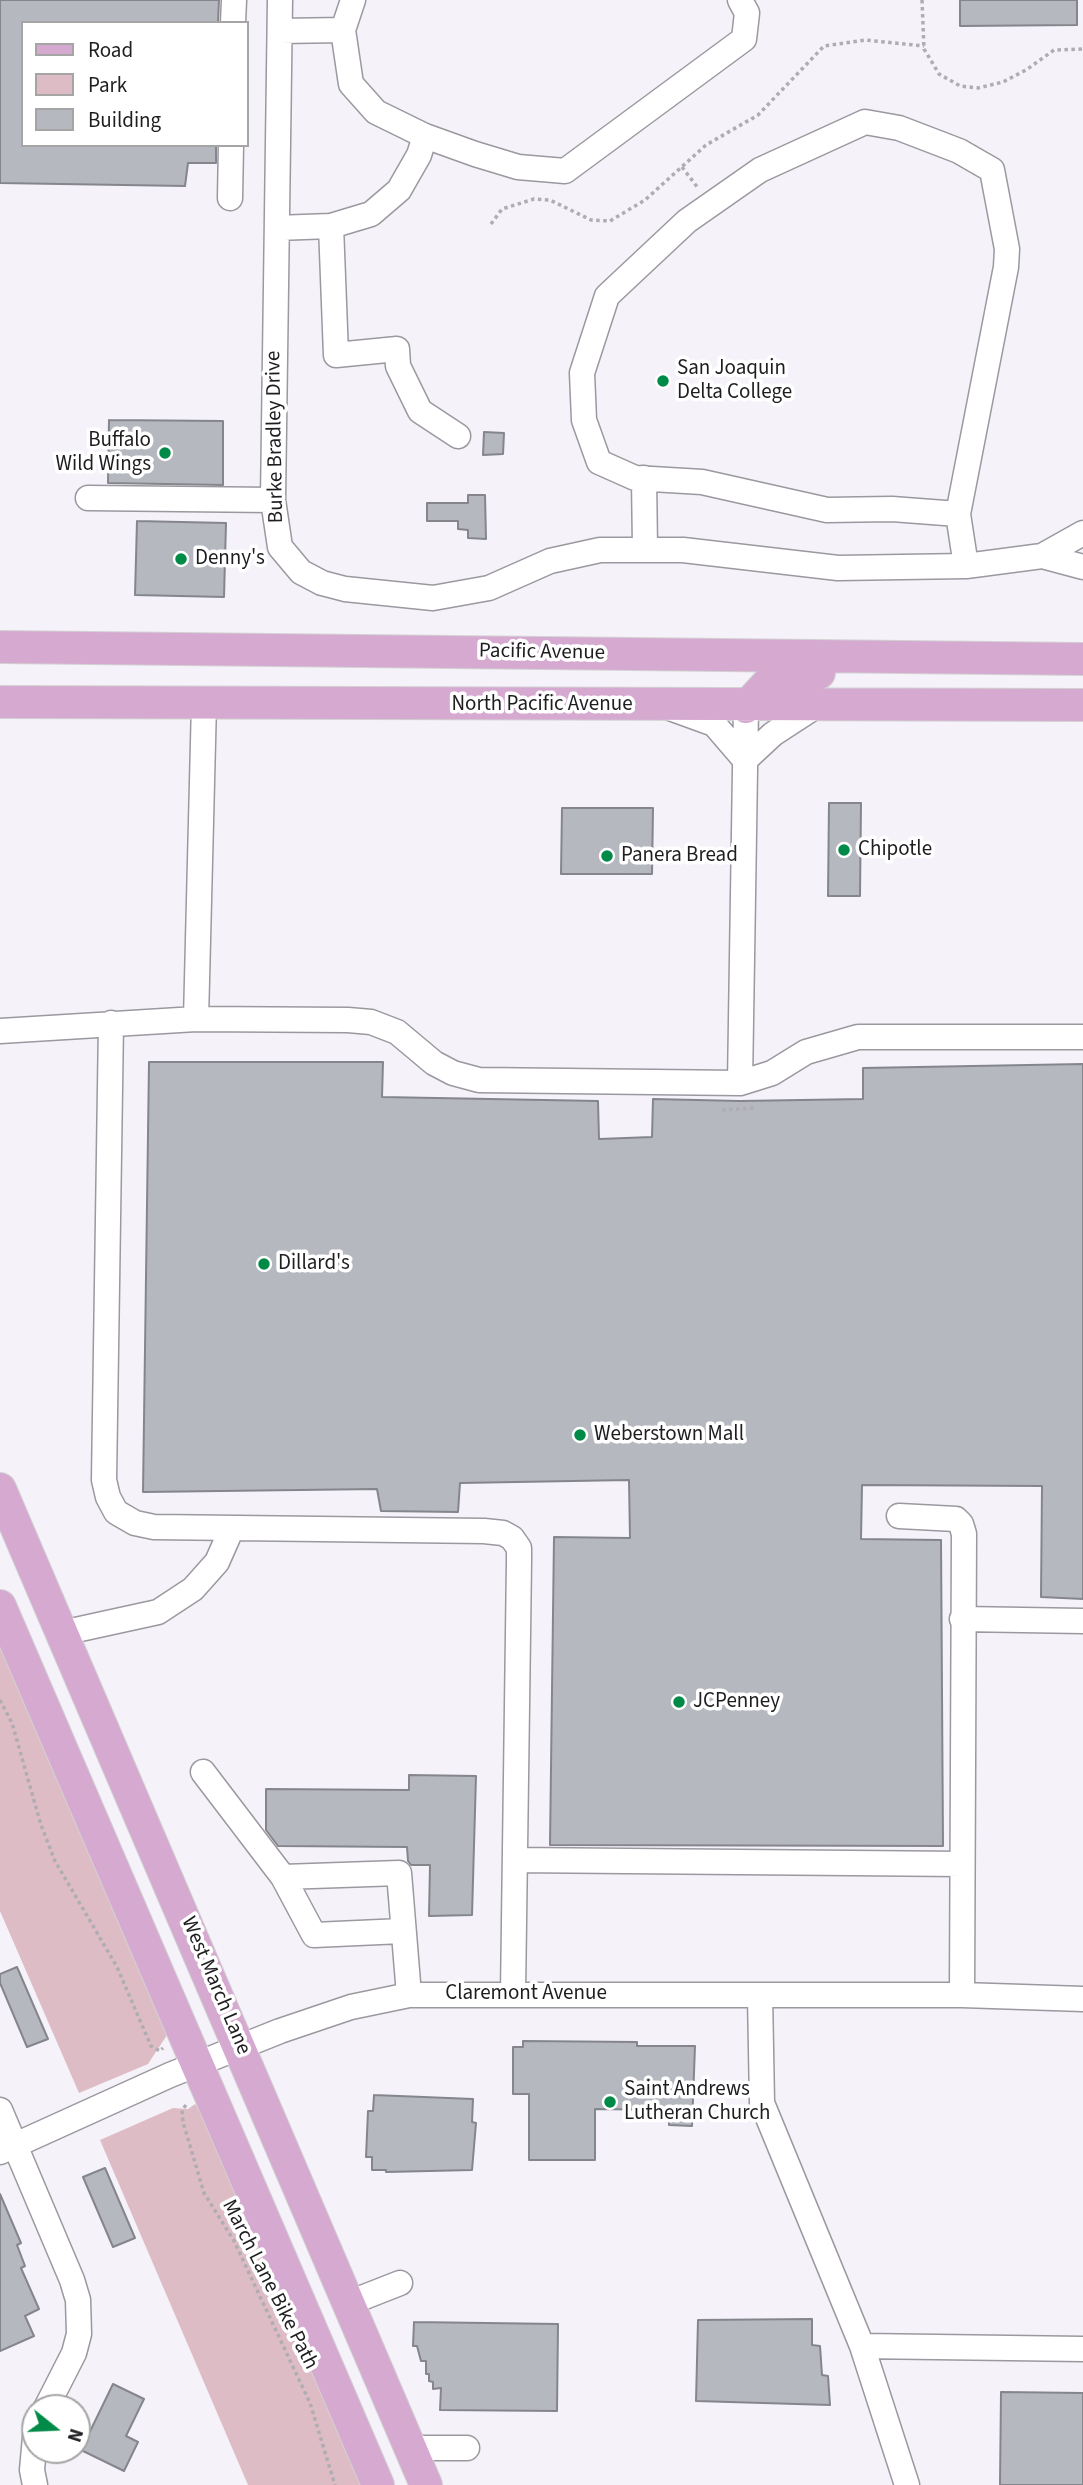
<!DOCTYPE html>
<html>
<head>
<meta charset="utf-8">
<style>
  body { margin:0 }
  #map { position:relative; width:1083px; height:2485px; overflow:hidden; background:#f5f2fa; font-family:"Source Sans 3",sans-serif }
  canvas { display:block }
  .legend { position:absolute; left:21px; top:21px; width:228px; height:126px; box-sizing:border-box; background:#fff; border:2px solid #a5a5a6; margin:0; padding:9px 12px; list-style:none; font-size:21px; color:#1e1d20 }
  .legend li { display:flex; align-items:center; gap:14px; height:35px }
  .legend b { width:35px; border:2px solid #a5a5a6 }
  .north { position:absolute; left:21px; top:2394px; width:70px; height:70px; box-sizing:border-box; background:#fff; border:2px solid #a5a5a6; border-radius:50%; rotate:108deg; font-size:19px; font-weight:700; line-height:28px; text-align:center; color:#1e1d20 }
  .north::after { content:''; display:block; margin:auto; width:24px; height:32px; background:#008a47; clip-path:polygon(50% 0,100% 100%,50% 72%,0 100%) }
</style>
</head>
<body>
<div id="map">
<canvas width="1083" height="2485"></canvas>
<ul class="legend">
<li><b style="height:9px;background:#d6a9d1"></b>Road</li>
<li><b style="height:19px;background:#debcc5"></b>Park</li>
<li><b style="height:19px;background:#b6b8bf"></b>Building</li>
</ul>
<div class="north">N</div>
</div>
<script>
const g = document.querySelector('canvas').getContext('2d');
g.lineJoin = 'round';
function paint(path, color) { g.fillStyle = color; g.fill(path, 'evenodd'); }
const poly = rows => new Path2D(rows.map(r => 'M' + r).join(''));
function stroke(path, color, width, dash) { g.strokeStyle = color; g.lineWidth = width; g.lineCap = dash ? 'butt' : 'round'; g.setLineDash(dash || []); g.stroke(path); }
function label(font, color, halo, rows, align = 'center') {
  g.font = font + ' "Source Sans 3",sans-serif'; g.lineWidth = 7; g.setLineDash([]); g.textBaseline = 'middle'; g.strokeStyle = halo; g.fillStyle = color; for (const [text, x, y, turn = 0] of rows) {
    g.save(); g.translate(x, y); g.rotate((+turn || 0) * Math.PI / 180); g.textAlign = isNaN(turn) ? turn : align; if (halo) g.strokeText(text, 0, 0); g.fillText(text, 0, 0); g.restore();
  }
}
const green = poly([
  [0,1644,167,2035,148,2064,79,2093,0,1911],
  [195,2104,203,2114,363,2485,248,2485,100,2140,173,2108,188,2109]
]);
const building = poly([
  [0,0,219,0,218,23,23,23,23,145,216,145,216,163,188,163,185,186,0,183,0,0],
  [960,0,1077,0,1077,25,960,26,960,0],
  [109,420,223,421,223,485,108,483,109,420],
  [484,432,504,433,503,454,483,455,484,432],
  [468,495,485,495,486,539,468,538,468,530,458,529,458,521,427,521,427,503,468,503,468,495],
  [137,521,226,523,224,597,135,595,137,521],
  [829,803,861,803,860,896,828,896,829,803],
  [562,808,653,808,652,874,561,874,562,808],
  [149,1062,383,1062,382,1097,598,1101,599,1139,652,1137,653,1099,740,1101,863,1099,863,1068,1083,1064,1083,1599,1041,1597,1042,1486,862,1485,861,1539,941,1540,943,1846,550,1845,554,1537,630,1538,629,1480,460,1483,458,1512,381,1511,377,1489,143,1492,149,1062],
  [409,1775,476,1776,472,1915,429,1916,430,1865,411,1865,408,1861,407,1847,278,1846,266,1830,266,1789,409,1790,409,1775],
  [17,1967,48,2039,27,2047,0,1983,0,1974,17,1967],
  [523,2041,637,2042,637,2046,695,2046,692,2126,669,2125,669,2110,595,2109,595,2160,529,2160,529,2094,513,2094,513,2047,523,2047,523,2041],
  [374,2095,473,2099,472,2122,476,2123,472,2170,386,2172,386,2170,372,2170,372,2157,366,2157,368,2111,373,2111,374,2095],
  [105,2168,135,2238,113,2247,83,2177,105,2168],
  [0,2194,21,2243,17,2245,25,2266,21,2268,39,2309,25,2316,34,2336,0,2351,0,2194],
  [812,2319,812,2345,820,2346,822,2375,828,2376,830,2405,696,2401,698,2320,812,2319],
  [414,2322,558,2324,557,2411,440,2410,441,2388,433,2389,433,2382,429,2381,429,2374,426,2374,426,2361,421,2361,417,2346,413,2346,414,2322],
  [113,2384,144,2399,126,2436,138,2442,124,2471,81,2450,113,2384],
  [1001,2392,1083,2393,1083,2485,1000,2485,1001,2392]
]);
const path = poly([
  [922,0,924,49,939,74,960,86,978,88,1003,82,1026,70,1054,50,1083,49],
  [682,167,698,188],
  [491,224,502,209,534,199,550,200,591,220,610,221,645,200,706,145,758,115,824,46,865,40,924,46],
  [722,1110,755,1108],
  [0,1700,12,1723,41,1825,55,1861,117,1967,151,2046,160,2051,163,2048],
  [186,2105,182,2110,183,2122,204,2193,234,2241,310,2403,335,2485]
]);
const minor = poly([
  [280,0,273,500,280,547,301,572,322,583,345,589,433,598,489,588,550,561,600,550,683,550,838,568,966,566,1042,556,1083,567],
  [353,0,343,30,351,84,376,112,425,136,475,154,518,167,565,171,744,39,747,13,740,0],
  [233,23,234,0],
  [280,31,343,30],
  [230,198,231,145],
  [331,226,336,355,397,349,398,366,420,411,458,436],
  [277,228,331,226,371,214,399,190,419,155,425,136],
  [644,478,645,548],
  [88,498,273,500],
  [958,514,892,509,827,510,702,482,635,478,599,462,584,420,582,373,607,296,687,221,760,170,865,122,899,128,959,151,992,170,1007,249,1006,267,958,514,966,566],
  [1042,556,1083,533],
  [670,708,714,724,745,760,773,734,816,706],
  [196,1019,204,703],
  [111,1023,104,1480,108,1497,116,1512,135,1523,154,1527,484,1531,503,1533,512,1538,519,1548,519,1561,513,1994],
  [0,1031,196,1019,348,1020,371,1022,397,1032,434,1063,453,1073,479,1080,740,1083,772,1073,806,1052,858,1037,1083,1037],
  [740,1083,746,707],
  [899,1516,956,1519,961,1524,964,1534,962,1995],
  [962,1619,1083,1621],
  [62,1633,158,1612,193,1589,217,1562,232,1528],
  [203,1772,283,1877,399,1873,409,1995],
  [515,1860,962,1864],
  [283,1877,314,1935,402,1931],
  [760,1995,762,2103,862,2346,907,2485],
  [0,2110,72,2280,78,2300,79,2334,74,2353,46,2408],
  [0,2152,170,2075,280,2031,351,2007,409,1995,962,1995,1083,1999],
  [349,2303,400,2283],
  [862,2346,1083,2349],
  [411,2448,467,2448],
  [35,2485,32,2470,35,2437]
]);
const major = poly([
  [0,647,1083,659],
  [0,702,1083,705],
  [746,707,770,681,787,673,819,673],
  [0,1489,426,2485],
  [0,1606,378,2485]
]);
const markers = [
  [663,381,7,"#008a47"],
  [165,453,7,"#008a47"],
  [181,559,7,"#008a47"],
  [844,850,7,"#008a47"],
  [607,856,7,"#008a47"],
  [264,1264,7,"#008a47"],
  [580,1435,7,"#008a47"],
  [679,1702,7,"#008a47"],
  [610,2102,7,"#008a47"]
];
const poiNames = [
  ["San Joaquin",677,369],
  ["Delta College",677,393],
  ["Buffalo",151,441,"right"],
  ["Wild Wings",151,465,"right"],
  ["Denny's",195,559],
  ["Chipotle",858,850],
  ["Panera Bread",621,856],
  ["Dillard's",278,1264],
  ["Weberstown Mall",594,1435],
  ["JCPenney",693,1702],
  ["Saint Andrews",624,2090],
  ["Lutheran Church",624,2114]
];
const streetNames = [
  ["Burke Bradley Drive",276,437,-91],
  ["Pacific Avenue",542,653,1],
  ["North Pacific Avenue",542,705],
  ["West March Lane",215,1986,67],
  ["Claremont Avenue",526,1994],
  ["March Lane Bike Path",269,2285,63]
];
paint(green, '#debcc5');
paint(building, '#b6b8bf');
stroke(building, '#84868c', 2);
stroke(minor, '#9b989f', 27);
stroke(major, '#d2d2d2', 34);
stroke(path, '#afadb3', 3.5, [3.5, 3.5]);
stroke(minor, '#fff', 24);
stroke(major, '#d6a9d1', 32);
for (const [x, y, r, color] of markers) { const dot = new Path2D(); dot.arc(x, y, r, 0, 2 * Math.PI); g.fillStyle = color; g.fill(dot); stroke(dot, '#fff', 2.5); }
label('21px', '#1e1d20', '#fff', poiNames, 'left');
label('21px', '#1e1d20', '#fff', streetNames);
</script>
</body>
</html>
